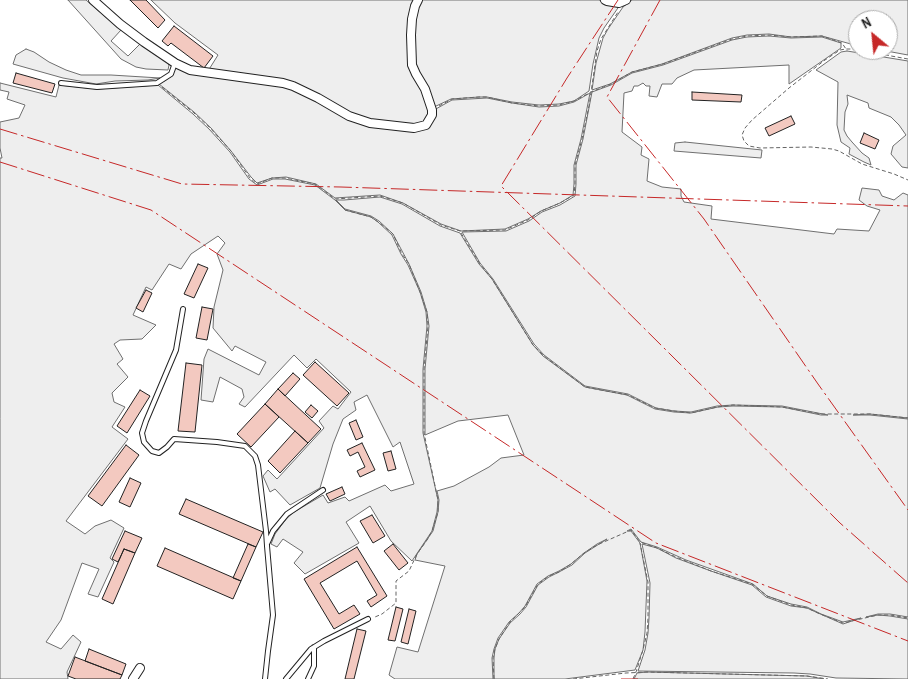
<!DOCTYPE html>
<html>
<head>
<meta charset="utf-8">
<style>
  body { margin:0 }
  #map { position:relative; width:908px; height:679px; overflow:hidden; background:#fff; font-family:"Archivo Narrow",sans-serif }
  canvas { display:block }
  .north { position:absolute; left:848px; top:10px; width:50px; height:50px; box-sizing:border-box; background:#fff; border:1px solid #a7a7a7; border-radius:50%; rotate:332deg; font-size:14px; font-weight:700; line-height:20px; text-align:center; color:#222 }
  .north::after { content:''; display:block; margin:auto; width:18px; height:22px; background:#c62828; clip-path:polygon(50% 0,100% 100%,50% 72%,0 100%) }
</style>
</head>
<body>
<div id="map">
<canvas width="908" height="679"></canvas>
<div class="north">N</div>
</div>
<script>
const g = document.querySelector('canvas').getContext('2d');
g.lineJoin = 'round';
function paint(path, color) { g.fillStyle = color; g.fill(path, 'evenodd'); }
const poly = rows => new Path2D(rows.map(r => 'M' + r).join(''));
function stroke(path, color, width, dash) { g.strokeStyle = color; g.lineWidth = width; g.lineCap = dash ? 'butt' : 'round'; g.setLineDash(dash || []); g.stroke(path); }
const green = poly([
  [68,0,86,0,121,30,111,41,128,56,141,43,166,60,169,65,168,70,146,69,136,67,121,59,68,0],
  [151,0,417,0,410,50,430,115,421,126,361,119,293,85,208,71,218,55,175,23,151,0],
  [422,0,599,0,606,4,620,5,604,28,599,38,593,64,589,91,574,101,559,104,539,105,512,102,487,97,479,97,451,99,434,107,416,71,413,55,416,13,422,0],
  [632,0,908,0,908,55,881,50,888,50,888,20,858,20,858,46,822,36,791,37,769,34,747,35,732,38,662,64,632,72,610,84,592,90,596,63,603,38,608,29,623,7,632,0],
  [769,36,791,38,822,37,841,43,841,48,789,84,789,65,694,70,677,78,672,84,662,84,657,97,649,96,650,86,646,86,643,83,638,86,634,86,632,91,624,93,622,132,642,147,641,155,649,159,647,181,662,187,681,189,681,196,684,202,712,206,711,219,834,234,837,229,869,231,880,210,867,206,859,200,862,188,879,190,882,196,894,200,903,193,908,195,908,418,870,414,853,415,870,415,908,419,908,617,890,614,878,614,866,617,878,615,890,616,908,619,908,679,836,678,810,674,794,673,638,671,645,650,648,633,649,618,650,583,642,544,657,548,676,558,711,571,752,585,766,597,791,606,807,608,843,624,861,618,843,622,821,614,807,607,791,604,767,596,753,584,686,560,657,547,641,542,631,529,627,531,631,531,640,543,647,581,645,632,643,650,635,670,565,679,494,679,494,658,495,649,499,639,510,623,520,614,526,607,538,585,549,577,559,572,572,565,585,553,607,539,597,544,584,553,571,564,559,571,548,576,537,584,525,606,519,613,509,622,498,638,494,649,492,658,493,679,395,679,389,675,397,647,418,652,445,566,415,560,417,554,433,531,438,512,439,500,437,491,454,486,489,467,501,458,524,455,508,415,458,421,425,435,425,369,429,326,427,312,421,292,409,264,393,234,379,221,371,216,345,209,336,200,344,200,380,197,402,204,440,226,460,233,479,264,492,279,533,345,543,356,585,387,627,395,655,409,674,412,691,413,718,407,733,406,782,407,821,415,828,415,782,406,733,405,717,406,691,412,674,411,656,408,628,394,585,386,544,355,534,344,493,279,480,263,462,232,506,231,529,221,542,212,560,205,575,196,576,184,576,165,583,139,592,92,611,85,632,73,663,65,732,40,747,37,769,36],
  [26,49,34,52,49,62,66,70,81,75,111,75,160,78,148,80,115,81,96,84,63,78,13,64,16,55,26,49],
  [847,51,908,61,908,168,902,167,891,154,893,146,906,135,899,125,891,117,869,108,868,103,847,95,848,104,845,112,844,130,847,136,852,142,862,153,869,158,871,165,864,162,849,154,850,148,841,142,837,125,838,82,816,70,841,52,847,51],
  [176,65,294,89,337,113,367,125,422,129,434,110,452,100,487,98,512,103,539,107,559,106,574,102,590,93,581,139,574,165,574,184,573,195,560,203,541,211,528,219,505,229,461,231,441,224,403,203,380,195,335,198,316,184,286,177,272,178,257,183,251,177,231,151,211,128,194,112,159,84,166,80,172,75,176,65],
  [0,83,56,97,59,85,97,89,158,85,193,114,209,129,230,152,249,179,257,185,273,179,285,179,315,185,335,200,345,210,371,217,378,222,392,235,401,254,408,265,420,292,426,312,427,326,423,369,423,433,438,500,437,512,432,531,412,561,391,541,370,506,346,522,359,543,305,574,294,563,303,552,283,539,277,547,271,544,275,534,286,519,294,512,323,495,328,503,345,497,349,501,385,485,391,491,414,484,400,442,393,447,367,395,354,402,356,410,343,419,333,444,320,488,290,505,275,489,270,492,263,476,268,470,277,479,324,428,319,421,333,406,338,409,351,392,316,359,307,368,294,355,245,407,239,404,244,397,242,389,220,377,213,402,201,400,204,359,208,349,259,375,266,362,235,346,232,351,213,328,214,307,223,270,217,254,225,243,218,236,191,254,181,269,169,264,152,290,146,287,133,315,156,325,142,339,120,340,114,344,123,359,117,364,128,377,112,393,114,402,125,407,112,427,128,439,66,521,85,534,95,526,111,520,124,528,110,558,114,562,98,597,88,594,99,569,82,563,61,620,46,642,61,649,73,635,81,642,67,672,68,679,0,679,0,158,2,158,0,148,0,122,19,118,25,105,7,99,9,92,0,90,0,83],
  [685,142,762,150,761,158,674,151,675,143,685,142],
  [647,672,807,676,824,679,634,679,637,673,647,672]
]);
const building = poly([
  [130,0,146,0,165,20,158,28,130,0],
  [174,26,213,56,204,68,171,43,168,46,162,41,174,26],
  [16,73,55,84,52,93,13,83,16,73],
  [692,92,742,95,741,102,692,100,692,92],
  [791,116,795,124,769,136,765,128,791,116],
  [864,133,879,140,875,149,860,143,864,133],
  [198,264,208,268,194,298,184,294,198,264],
  [146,290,152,293,143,312,136,308,146,290],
  [202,307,213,309,207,340,196,338,202,307],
  [315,362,349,393,337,406,303,375,315,362],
  [186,363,202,365,195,432,178,431,186,363],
  [293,373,300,379,285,396,278,389,293,373],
  [278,389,321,429,308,443,265,404,278,389],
  [140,390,150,396,127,433,117,426,140,390],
  [265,404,279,417,251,447,237,434,265,404],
  [311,405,318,411,312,418,305,412,311,405],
  [356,420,363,437,356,440,349,423,356,420],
  [295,431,308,443,280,473,268,461,295,431],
  [362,443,375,470,360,477,357,471,365,467,358,452,350,456,347,450,362,443],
  [126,445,139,455,102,506,88,496,126,445],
  [391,451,396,469,388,471,383,453,391,451],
  [130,478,141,483,130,507,119,502,130,478],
  [342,487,345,494,330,501,326,494,342,487],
  [186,499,263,532,256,547,179,514,186,499],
  [372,515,385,536,373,543,360,521,372,515],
  [125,531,142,538,135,553,124,549,118,562,112,559,125,531],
  [248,544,256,547,241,581,233,578,248,544],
  [393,544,408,563,399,570,384,551,393,544],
  [357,547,387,596,371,607,367,601,377,595,357,561,320,583,339,614,354,605,360,614,334,629,304,579,357,547],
  [165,548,241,581,233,599,157,566,165,548],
  [124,549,135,553,113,604,102,599,124,549],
  [396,607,403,609,395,641,388,640,396,607],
  [409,609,416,611,408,644,401,642,409,609],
  [357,629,366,631,354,679,345,679,357,629],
  [89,649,126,664,122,675,85,661,89,649],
  [75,657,122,675,120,679,76,679,68,676,75,657]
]);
const path = poly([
  [908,59,852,49,846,49,840,50,825,60,789,88,752,120,745,128,742,135,744,141,749,146,760,148,811,147,832,149,839,151,862,164,894,174,908,180],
  [162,87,194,113,210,128,231,151,250,178,257,184,272,178,285,178,315,184,335,199,380,196,403,203,441,225,460,231,505,230,528,220,541,211,560,203,574,195,575,184,575,165,582,139,589,106,597,51,601,39,618,12],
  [439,106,452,99,479,97,487,97,512,103,539,106,559,105,574,101,591,92,611,84,632,72,663,64,732,39,747,36,769,35,791,37,822,36,842,43,846,49],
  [336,200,345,210,371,217,381,224,393,234,402,254,409,264,420,292,427,312,428,326,424,369,424,433,438,500,438,512,432,531,427,540,417,554,409,571,396,581,396,603,382,614,375,617],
  [461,233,480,264,492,279,533,345,544,356,585,387,628,395,655,408,674,411,691,413,717,407,733,405,782,407,821,414,870,414,908,418],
  [494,679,493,658,495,649,499,639,510,622,525,607,538,584,549,576,559,572,571,564,584,553,597,545,631,530,640,542,657,548,676,557,711,571,752,584,767,596,791,605,807,608,820,614,843,623,878,615,890,615,908,618],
  [573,679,626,673,647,672,807,676,828,679],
  [633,679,636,672,643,650,647,633,648,618,648,582,640,543]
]);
const service = poly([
  [61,83,97,87,157,83,171,74,175,63],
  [183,309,176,350,146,421,142,433,144,442,152,451,159,453,167,447,174,439,217,442,245,446,255,456,258,465,266,531,267,546,273,615,268,651,265,679],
  [267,544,273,531,287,514,323,490],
  [286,679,311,649,324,641,368,619],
  [308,679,314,666,314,647]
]);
const minor = poly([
  [93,0,120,24,144,42,175,63,190,70,283,83,293,86,318,98,349,116,370,123,414,128,426,125,432,115,432,110,425,89,416,74,412,65,411,35,412,19,415,6,418,0],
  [605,0,607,1,619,3,626,0],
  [133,679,140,668]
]);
const power = poly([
  [618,0,567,78,501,186,840,523,908,583],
  [660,0,607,97,704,219,818,384,908,510],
  [0,129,182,184,341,187,908,206],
  [0,162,151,210,656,543,908,641],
  [621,679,638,679]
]);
paint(green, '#eee');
stroke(green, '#6f6f6f', 1);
paint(building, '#f3c9c0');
stroke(building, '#222', 1);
stroke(service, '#222', 6);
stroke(minor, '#222', 10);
stroke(path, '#646464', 1, [4, 2.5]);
stroke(service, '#fff', 4);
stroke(minor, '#fff', 8);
stroke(power, '#c62828', 1, [18, 4, 2.5, 4]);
</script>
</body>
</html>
